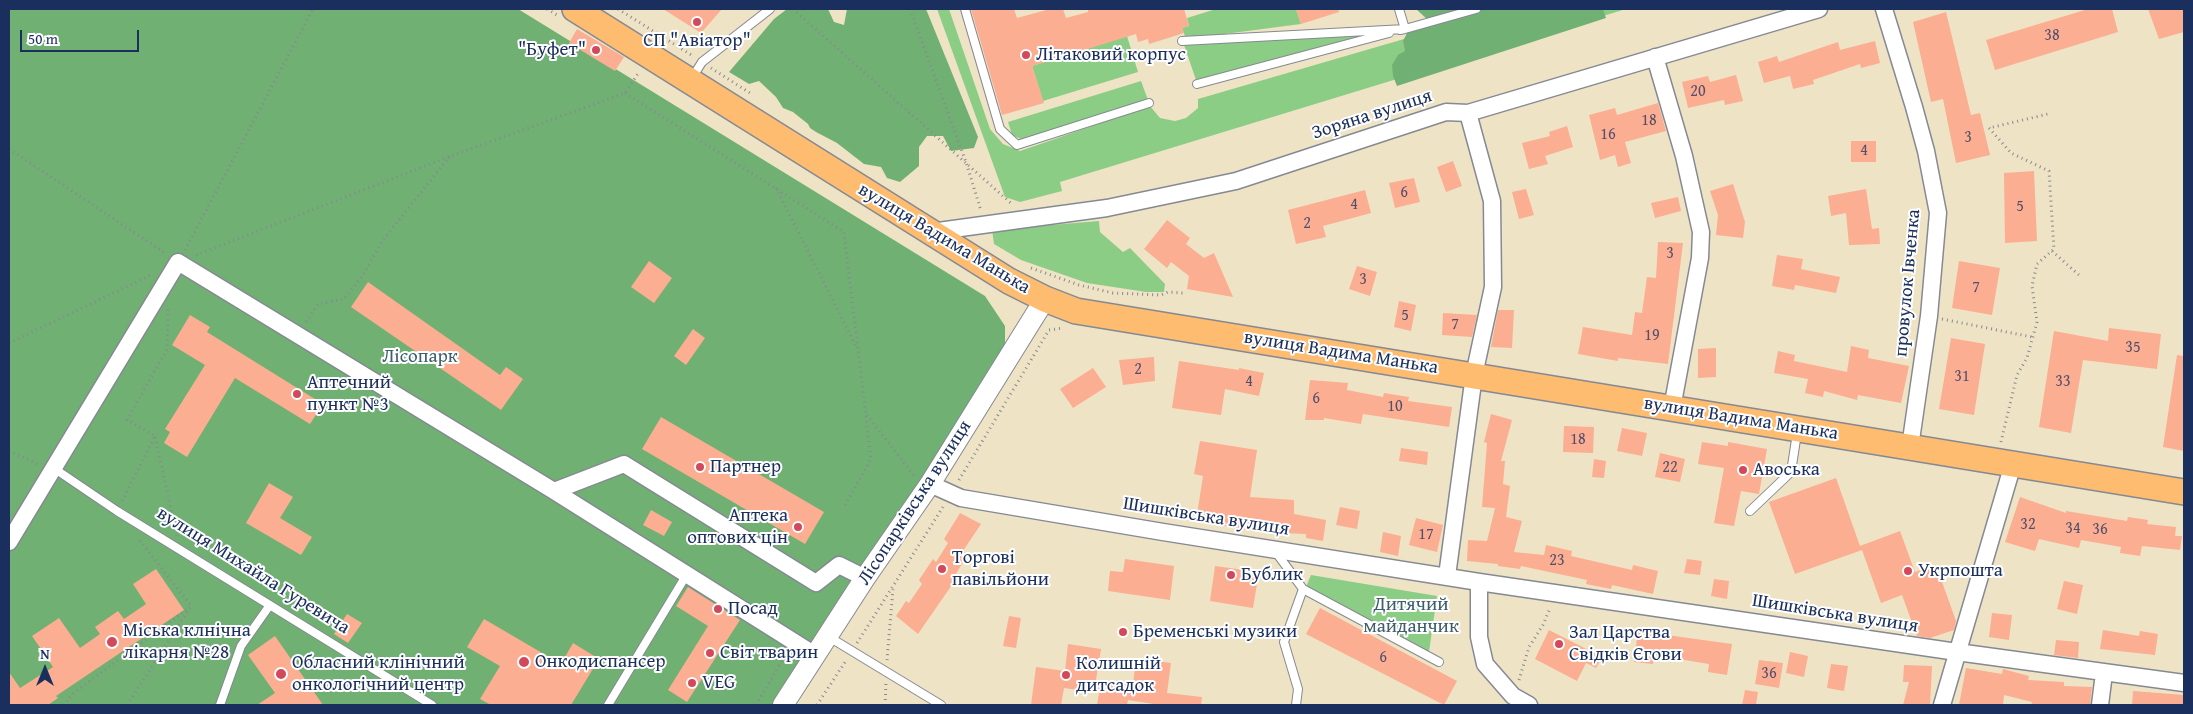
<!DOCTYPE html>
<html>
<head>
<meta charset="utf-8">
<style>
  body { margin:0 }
  #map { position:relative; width:2193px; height:714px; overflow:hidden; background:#efe3c6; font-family:"Gentium Book Plus",serif }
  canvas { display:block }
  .frame { position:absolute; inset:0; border:10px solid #1b2f5e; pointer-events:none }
  .north { position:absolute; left:20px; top:644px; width:50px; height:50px; -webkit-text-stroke:4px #fff; paint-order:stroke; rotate:0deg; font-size:14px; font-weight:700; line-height:20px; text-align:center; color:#1b2f5e }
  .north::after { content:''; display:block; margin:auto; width:18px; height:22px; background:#1b2f5e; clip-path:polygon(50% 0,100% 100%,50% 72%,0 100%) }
  .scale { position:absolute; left:20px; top:30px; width:119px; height:22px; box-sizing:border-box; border:2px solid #1b2f5e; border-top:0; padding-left:6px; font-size:15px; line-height:18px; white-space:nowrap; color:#1b2f5e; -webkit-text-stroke:4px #fff; paint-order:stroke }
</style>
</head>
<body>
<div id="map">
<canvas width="2193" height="714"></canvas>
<div class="frame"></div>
<div class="north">N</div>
<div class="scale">50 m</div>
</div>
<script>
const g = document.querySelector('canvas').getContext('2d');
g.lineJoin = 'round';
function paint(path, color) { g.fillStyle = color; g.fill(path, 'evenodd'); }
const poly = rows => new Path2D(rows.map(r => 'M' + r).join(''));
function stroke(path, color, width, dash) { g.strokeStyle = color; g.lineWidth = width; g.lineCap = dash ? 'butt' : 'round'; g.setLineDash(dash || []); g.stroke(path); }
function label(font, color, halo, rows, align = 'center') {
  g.font = font + ' "Gentium Book Plus",serif'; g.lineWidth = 4; g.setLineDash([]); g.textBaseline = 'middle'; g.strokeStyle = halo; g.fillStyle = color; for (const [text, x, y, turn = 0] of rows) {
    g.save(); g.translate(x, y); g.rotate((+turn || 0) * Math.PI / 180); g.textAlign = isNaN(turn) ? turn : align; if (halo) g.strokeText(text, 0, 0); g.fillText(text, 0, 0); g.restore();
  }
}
const green = poly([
  [937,9,949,9,990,129,1003,144,1020,151,1150,106,1160,118,1175,121,1186,118,1198,108,1198,99,1507,9,1626,9,1060,182,1062,191,1020,202,1005,197],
  [1216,9,1296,9,1301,24,1186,39,1182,28,1189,26,1187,18],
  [1368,34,1196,80,1184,45],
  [1127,36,1138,72,1043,101,1032,66],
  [1141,81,1148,100,1023,140,1012,135,1008,122],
  [1099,221,1100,232,1123,252,1130,248,1165,284,1164,292,1146,292,1087,283,1021,260,994,244,992,230],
  [1311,575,1437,596,1429,652,1306,587]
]);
const forest = poly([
  [9,9,518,9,985,296,1005,326,1005,348,776,705,9,705],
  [787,9,828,9,834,22,844,25,847,9,926,9,978,137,974,148,951,151,943,136,927,136,919,147,919,166,900,182,887,178,881,167,864,164,837,143,816,132,810,128,808,124,793,112,783,108,776,97,759,81,749,84,729,72,774,19],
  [1416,9,1603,9,1606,18,1397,86,1393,76,1392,65,1398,55,1405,51,1403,41,1408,31,1428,20]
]);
const building = poly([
  [663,9,722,9,701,33],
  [971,9,1014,9,1017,18,1050,9,1063,9,1066,18,1088,12,1088,9,1184,9,1189,26,1182,28,1184,33,1149,44,1148,39,1138,42,1136,34,1032,66,1044,103,1002,115],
  [1296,9,1338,9,1339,12,1301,24],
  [2088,9,2112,9,2118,32,1995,70,1986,40],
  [2148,9,2184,9,2184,32,2159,39],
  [1946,12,1971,115,1980,113,1990,155,1956,163,1943,99,1931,102,1913,22],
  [577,29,624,57,615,71,569,43],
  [1875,41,1880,63,1861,68,1860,64,1813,80,1814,84,1793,89,1790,76,1764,83,1758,62,1777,56,1779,62,1838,42,1840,50],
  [1736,75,1743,101,1725,105,1724,100,1688,108,1682,82,1708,76,1710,82],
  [1658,103,1666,131,1625,142,1631,163,1618,167,1615,155,1600,160,1589,115,1615,108,1617,115],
  [1567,126,1573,147,1545,156,1548,164,1529,169,1522,143,1550,136,1549,132],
  [1851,141,1876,141,1876,162,1851,162],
  [1453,161,1462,186,1446,192,1437,167],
  [2034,171,2037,241,2005,243,2004,173],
  [1414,178,1420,202,1395,208,1389,183],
  [1733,184,1745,222,1743,238,1716,235,1718,215,1710,191],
  [1526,189,1534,215,1519,219,1512,192],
  [1866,189,1872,229,1879,228,1880,244,1849,245,1846,213,1831,216,1828,196],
  [1365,190,1371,213,1323,226,1326,237,1296,244,1288,210],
  [1678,197,1681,211,1655,218,1651,203],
  [1167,220,1190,238,1186,244,1204,258,1214,253,1233,297,1187,289,1189,276,1171,262,1167,268,1144,249],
  [1658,242,1683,243,1668,364,1618,358,1618,361,1578,354,1583,327,1632,335,1635,312,1642,313,1647,277,1656,278],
  [1777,255,1803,259,1801,269,1840,277,1836,293,1795,285,1794,290,1772,286],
  [649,261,672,278,654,303,631,287],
  [1959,261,2000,268,1992,315,1952,308],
  [1357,266,1377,272,1370,296,1349,289],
  [368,282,500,375,506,367,523,379,501,410,351,307],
  [1399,301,1416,305,1411,331,1394,327],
  [1498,310,1514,310,1512,348,1491,347],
  [1443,313,1477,315,1472,337,1442,335],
  [190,315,210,327,207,332,323,404,310,424,235,378,187,457,164,443,170,432,165,429,205,365,172,345],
  [2109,328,2161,334,2157,369,2083,360,2071,433,2039,427,2054,331,2108,341],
  [693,329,705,338,686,365,674,356],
  [1951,338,1985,344,1974,415,1939,409],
  [1851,346,1869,350,1868,358,1909,366,1901,403,1858,395,1857,400,1824,391,1823,397,1805,393,1808,379,1774,373,1778,351,1795,355,1794,361,1847,372],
  [1716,348,1716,377,1698,378,1698,349],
  [2177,355,2184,356,2184,451,2163,447],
  [1154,357,1155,381,1123,385,1119,360],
  [1179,361,1239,370,1239,368,1264,373,1259,396,1225,389,1221,415,1172,408],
  [1093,368,1106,387,1073,408,1060,389],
  [1310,380,1348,383,1347,390,1383,397,1384,393,1409,397,1408,401,1452,407,1449,427,1363,414,1361,424,1324,418,1324,420,1305,420],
  [1491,414,1512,420,1501,461,1505,461,1503,484,1510,486,1506,517,1522,521,1514,552,1544,555,1546,545,1572,551,1571,556,1632,570,1633,565,1658,571,1653,594,1612,585,1611,589,1586,584,1587,580,1521,566,1520,569,1498,566,1498,564,1467,561,1468,540,1487,541,1495,508,1482,507,1487,443,1484,442],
  [661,417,824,512,805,544,642,449],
  [1564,426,1594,427,1593,453,1563,452],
  [1622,428,1647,433,1642,456,1617,451],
  [1200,441,1257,450,1250,497,1294,500,1294,514,1326,520,1323,541,1306,538,1306,534,1258,532,1196,521,1203,476,1194,474],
  [1702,442,1728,446,1728,442,1767,449,1759,494,1741,491,1734,526,1714,523,1724,468,1698,464],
  [1401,448,1428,452,1427,465,1399,461],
  [1660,453,1685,459,1680,482,1655,477],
  [1594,459,1606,461,1604,478,1592,477],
  [1836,478,1860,546,1900,531,1915,572,1936,565,1956,621,1954,630,1930,638,1917,636,1902,595,1881,603,1862,550,1795,574,1769,502],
  [269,483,293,497,280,518,312,537,301,555,246,523],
  [2020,497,2066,513,2066,511,2127,521,2128,517,2148,520,2147,524,2176,527,2175,536,2182,536,2180,550,2142,546,2140,556,2120,553,2121,547,2081,540,2079,548,2039,539,2035,551,2005,542],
  [1340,507,1360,511,1357,529,1336,525],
  [651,510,672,522,664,536,643,525],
  [960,513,981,524,963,551,968,554,954,577,956,579,918,634,896,616,906,601,909,603,922,584,919,580,933,559,936,562,948,543,944,539],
  [1416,518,1443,525,1437,552,1409,545],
  [1383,532,1401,536,1398,556,1380,552],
  [1125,559,1174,566,1170,600,1108,591,1110,571,1123,572],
  [1687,559,1702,561,1700,575,1684,573],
  [1215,566,1259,572,1253,608,1210,601],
  [156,569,184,610,56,696,58,698,48,705,9,705,9,672,20,688,53,667,32,636,59,618,80,648,100,634,95,627,118,611,124,619,146,604,133,584],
  [1714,579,1729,581,1727,599,1711,596],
  [2064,581,2083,585,2077,614,2057,609],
  [688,587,740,620,687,702,668,690,708,626,676,606],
  [1320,608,1457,681,1444,705,1306,634],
  [1992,613,2012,615,2009,640,1989,637],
  [347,614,362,623,348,643,334,634],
  [1009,616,1021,618,1016,648,1003,646],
  [484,619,561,664,573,643,599,659,571,705,491,705,480,699,500,666,467,647],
  [1549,630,1602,657,1596,668,1586,663,1577,681,1535,659],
  [2103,630,2139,636,2140,631,2158,634,2155,655,2100,649],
  [1638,631,1732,644,1727,675,1708,672,1709,664,1654,655,1653,664,1634,662],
  [275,636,323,705,257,705,275,693,248,655],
  [2056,640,2079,642,2078,658,2054,655],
  [1068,644,1101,649,1096,680,1133,685,1136,658,1171,663,1167,693,1202,697,1201,705,1160,705,1128,700,1127,705,1097,705,1099,693,1064,688,1061,705,1031,705,1036,667,1065,671],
  [1790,652,1808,656,1804,677,1786,673],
  [1759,660,1783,663,1779,688,1755,684],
  [1831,664,1848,666,1844,691,1827,688],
  [1904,665,1932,666,1930,705,1903,705,1909,682,1903,682],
  [1966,668,2002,674,2003,669,2029,676,2028,680,2064,682,2064,686,2092,687,2090,705,2031,705,2032,702,2004,695,2003,705,1959,705],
  [1745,690,1758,692,1756,705,1742,705],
  [2133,691,2184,695,2184,705,2132,705]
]);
const path = poly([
  [547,9,557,15],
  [618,9,693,56],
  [793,9,1013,205],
  [910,9,967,165,981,211],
  [711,68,750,93],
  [625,93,844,232,871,459,845,505],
  [9,149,165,253],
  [776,188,857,348],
  [185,250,313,9],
  [2052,251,2080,276],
  [196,255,451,156,625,93,639,72],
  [1031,268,1079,285,1113,293,1161,295,1168,292,1183,293],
  [1942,319,2032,337],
  [306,322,318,304,344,299,363,275,383,240,450,156],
  [9,343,151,275],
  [867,415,915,477],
  [155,437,177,536],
  [2001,442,2017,375,2027,358,2037,322,2032,286,2037,264,2054,249,2049,171,2011,153,1989,128,2048,114],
  [9,451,40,465],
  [959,480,1049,330,1063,328],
  [122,501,155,436,127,420,167,349,168,309],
  [857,643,943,507],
  [887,660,893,589],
  [1519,680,1529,647,1543,625,1550,608],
  [49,704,49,705],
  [63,705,75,692,189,608],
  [127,705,191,606,138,538],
  [756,705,786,654],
  [817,705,847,659],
  [885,705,886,683]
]);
const service = poly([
  [965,9,1000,129,1017,145,1149,103],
  [1399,9,1405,29,1400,30],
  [1182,41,1405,29,1476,9],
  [692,78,702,62,770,9],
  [1197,84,1389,33],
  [55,469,117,511,432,705],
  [1750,511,1791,472,1797,433],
  [1275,551,1303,589,1439,662],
  [829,637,941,705],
  [220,705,241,646,270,605],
  [608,705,687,574],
  [1296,705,1298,689,1284,642,1303,589]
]);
const minor = poly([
  [1884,9,1914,107,1926,151,1938,213,1929,316,1910,447],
  [1655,57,1684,156,1701,232,1700,258,1672,408],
  [931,232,1107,208,1236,181,1446,112,1468,113,1819,9],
  [930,484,961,498,1163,532,1479,582,1957,652,2184,683],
  [554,491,815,655],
  [9,542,178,262,554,491,624,464,816,583,839,565,865,578],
  [1447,576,1474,375,1493,287,1492,201,1468,113],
  [1479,582,1479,637,1485,664,1513,696,1529,705],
  [1942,705,2013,464],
  [2100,705,2104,673]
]);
const tertiary = poly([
  [783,705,865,578,930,484,1045,299]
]);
const primary = poly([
  [575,9,1009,281,1045,299,1076,311,2184,492]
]);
const markers = [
  [697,22,5,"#d1495b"],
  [596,50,5,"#d1495b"],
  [1026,55,5,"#d1495b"],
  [297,394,5,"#d1495b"],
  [700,467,5,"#d1495b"],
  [1743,470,5,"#d1495b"],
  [798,527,5,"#d1495b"],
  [942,569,5,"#d1495b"],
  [1908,571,5,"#d1495b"],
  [1231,575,5,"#d1495b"],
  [718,609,5,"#d1495b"],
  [1123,632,5,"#d1495b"],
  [112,642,6,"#d1495b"],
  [1559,644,5,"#d1495b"],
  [710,653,5,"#d1495b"],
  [524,662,6,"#d1495b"],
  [281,674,6,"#d1495b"],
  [1066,675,5,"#d1495b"],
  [692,683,5,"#d1495b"]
];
const numberNames = [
  ["38",2052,36],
  ["20",1698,92],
  ["18",1649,121],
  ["16",1608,135],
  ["3",1968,138],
  ["4",1864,151],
  ["6",1404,193],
  ["4",1354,205],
  ["5",2020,207],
  ["2",1307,224],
  ["3",1670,254],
  ["3",1363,280],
  ["7",1976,288],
  ["5",1405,316],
  ["7",1455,325],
  ["19",1652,336],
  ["35",2133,348],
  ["2",1138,370],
  ["31",1962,377],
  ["4",1249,382],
  ["33",2063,382],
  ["6",1316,399],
  ["10",1395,407],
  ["18",1578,440],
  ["22",1670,468],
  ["32",2028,525],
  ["34",2073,529],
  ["36",2100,530],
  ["17",1426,535],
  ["23",1557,561],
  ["6",1383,658],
  ["36",1769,674]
];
const poiNames = [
  ["СП \"Авіатор\"",697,41,"center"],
  ["\"Буфет\"",586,50,"right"],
  ["Літаковий корпус",1036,55],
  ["Аптечний",307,383],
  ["пункт №3",307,405],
  ["Партнер",710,467],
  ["Авоська",1753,470],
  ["Аптека",788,516,"right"],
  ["оптових цін",788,538,"right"],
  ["Торгові",952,558],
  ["павільйони",952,580],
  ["Укрпошта",1918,571],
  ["Бублик",1241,575],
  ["Посад",728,609],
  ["Міська клнічна",123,631],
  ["лікарня №28",123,653],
  ["Бременські музики",1133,632],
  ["Зал Царства",1569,633],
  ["Свідків Єгови",1569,655],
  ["Світ тварин",720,653],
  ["Онкодиспансер",535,662],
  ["Обласний клінічний",292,663],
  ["онкологічний центр",292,685],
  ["Колишній",1076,664],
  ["дитсадок",1076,686],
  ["VEG",702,683]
];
const streetNames = [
  ["Зоряна вулиця",1372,115,-18],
  ["вулиця Вадима Манька",944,239,31],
  ["провулок Івченка",1908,283,-85],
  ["вулиця Вадима Манька",1341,353,9],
  ["вулиця Вадима Манька",1741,419,9],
  ["Лісопарківська вулиця",915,503,-57],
  ["Шишківська вулиця",1206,517,9],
  ["вулиця Михайла Гуревича",253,571,32],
  ["Шишківська вулиця",1835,614,9]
];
const parkNames = [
  ["Лісопарк",420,357],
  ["Дитячий",1411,605],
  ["майданчик",1411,627]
];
paint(green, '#8ccd86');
paint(forest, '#71b073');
paint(building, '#fbae91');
stroke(service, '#858992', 10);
stroke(minor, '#858992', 19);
stroke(tertiary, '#858992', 22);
stroke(primary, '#858992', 28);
stroke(path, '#858992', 3, [1, 4]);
stroke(service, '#fff', 8);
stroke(minor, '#fff', 16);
stroke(tertiary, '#fff', 20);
stroke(primary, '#fdbc70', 25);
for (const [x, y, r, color] of markers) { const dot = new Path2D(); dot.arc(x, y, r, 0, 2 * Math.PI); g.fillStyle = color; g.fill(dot); stroke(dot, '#fff', 2); }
label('16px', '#534f6b', null, numberNames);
label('19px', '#1b2f5e', '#fff', poiNames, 'left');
label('19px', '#1b2f5e', '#fff', streetNames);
label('19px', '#3d5e6a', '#fff', parkNames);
</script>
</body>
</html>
